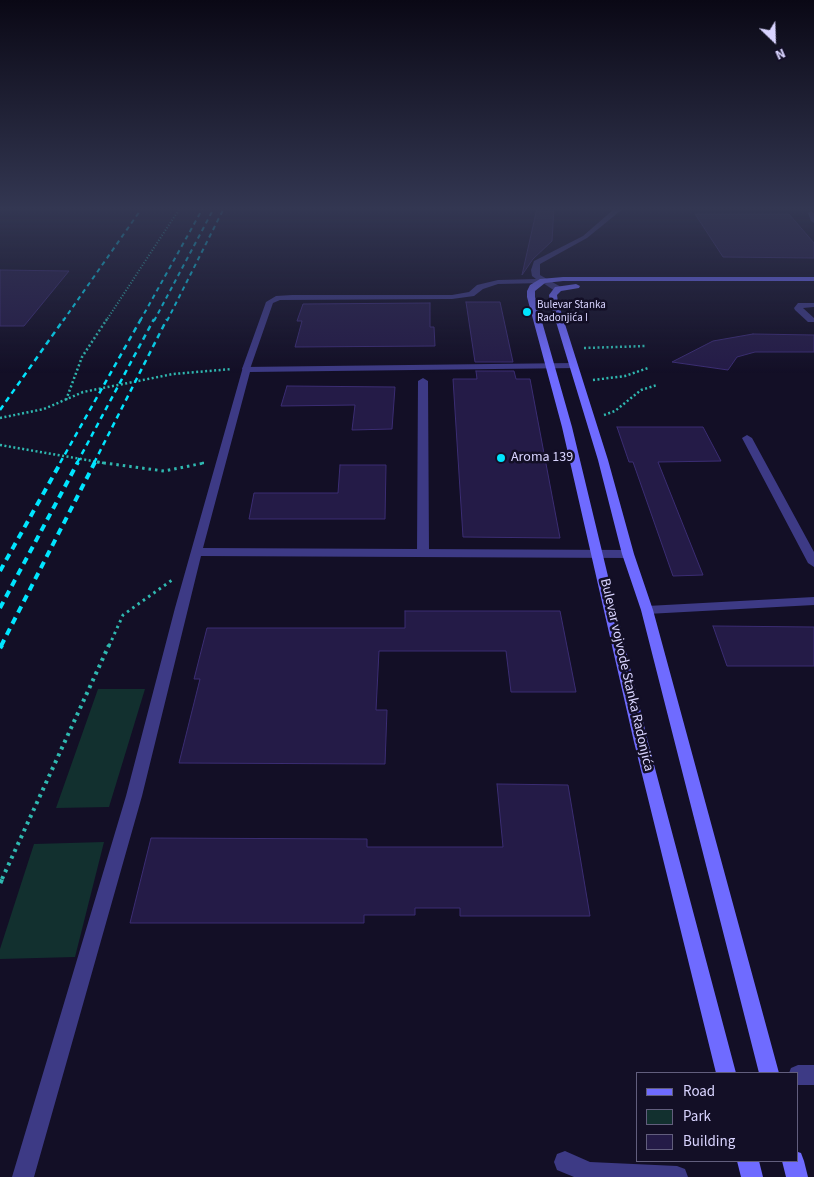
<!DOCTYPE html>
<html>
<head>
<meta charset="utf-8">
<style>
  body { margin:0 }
  #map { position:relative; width:814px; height:1177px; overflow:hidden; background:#130f26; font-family:"Source Sans 3",sans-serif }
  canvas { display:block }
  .legend { position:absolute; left:636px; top:1072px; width:162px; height:90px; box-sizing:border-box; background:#130f26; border:1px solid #625e7d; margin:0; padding:6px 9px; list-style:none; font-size:15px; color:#d9d4ff }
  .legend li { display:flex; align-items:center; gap:10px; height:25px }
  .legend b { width:25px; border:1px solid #625e7d }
  .north { position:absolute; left:749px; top:15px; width:50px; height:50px; -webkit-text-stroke:4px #130f26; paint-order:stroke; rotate:156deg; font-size:14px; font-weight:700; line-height:20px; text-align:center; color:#d9d4ff }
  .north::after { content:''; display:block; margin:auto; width:18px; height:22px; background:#d9d4ff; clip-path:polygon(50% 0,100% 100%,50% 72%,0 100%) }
</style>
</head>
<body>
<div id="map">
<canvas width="814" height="1177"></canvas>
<ul class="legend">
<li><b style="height:6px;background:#6f6bff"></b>Road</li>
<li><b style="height:14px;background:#12302f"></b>Park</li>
<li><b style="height:14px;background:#241b47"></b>Building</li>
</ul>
<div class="north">N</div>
</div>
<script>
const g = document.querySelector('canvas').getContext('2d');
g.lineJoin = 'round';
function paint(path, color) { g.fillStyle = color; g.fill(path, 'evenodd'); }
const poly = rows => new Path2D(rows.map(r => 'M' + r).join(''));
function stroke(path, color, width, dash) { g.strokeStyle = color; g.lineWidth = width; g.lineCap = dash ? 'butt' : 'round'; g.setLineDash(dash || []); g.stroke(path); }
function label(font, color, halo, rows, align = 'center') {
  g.font = font + ' "Source Sans 3",sans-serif'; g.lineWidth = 5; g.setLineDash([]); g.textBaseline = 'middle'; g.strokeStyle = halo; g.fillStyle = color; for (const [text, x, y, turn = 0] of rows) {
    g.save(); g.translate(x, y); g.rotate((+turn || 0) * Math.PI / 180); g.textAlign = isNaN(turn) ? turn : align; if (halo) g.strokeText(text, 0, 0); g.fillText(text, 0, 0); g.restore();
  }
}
const green = poly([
  [98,689,145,689,109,807,56,808],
  [104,842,75,957,0,959,0,949,34,844]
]);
const building = poly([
  [537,208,554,208,552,241,533,259,522,275,537,208],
  [695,214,789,214,814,243,814,258,723,257,695,214],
  [0,270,69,271,24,326,0,326,0,270],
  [466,302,500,302,513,362,475,362,466,302],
  [430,303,430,327,434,327,435,346,295,347,302,321,297,321,303,304,430,303],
  [753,334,814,335,814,352,755,352,737,357,728,370,672,362,713,341,753,334],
  [476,371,514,371,516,379,530,379,560,538,463,537,453,379,477,379,476,371],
  [287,386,395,387,392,429,352,430,355,405,281,406,287,386],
  [617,427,703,427,721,461,658,462,703,575,673,576,633,462,629,462,617,427],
  [340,465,386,465,385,519,249,519,254,493,338,493,340,465],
  [405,611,560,611,576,692,511,692,506,651,379,651,376,710,387,710,385,764,179,763,200,679,194,679,207,628,405,628,405,611],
  [713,626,814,627,814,666,727,666,713,626],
  [497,784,568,785,590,916,460,916,460,908,415,908,415,915,364,915,364,923,130,923,151,838,367,839,367,847,503,847,497,784]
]);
const pathFar4 = poly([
  [106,321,180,208]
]);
const pathFar3 = poly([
  [584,348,646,346],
  [593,380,625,376,648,368],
  [66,400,82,357,107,319],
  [604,415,615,411,641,390,657,385],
  [0,418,44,409,83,392,173,374,232,369],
  [0,445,104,463],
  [202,463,204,463]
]);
const pathFar2 = poly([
  [97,462,164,471,204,463],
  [109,646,123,615,172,580]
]);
const pathFar1 = poly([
  [2,879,109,645]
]);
const path = poly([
  [0,883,2,878]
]);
const lane = poly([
  [624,208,587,238,540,264,540,275,561,287,561,291,555,291,543,283,498,284,483,289,474,296,452,299,280,300,273,303,250,369,246,372,242,369,266,302,276,296,292,295,452,295,469,292,477,285,498,280,536,279,532,276,531,270,534,261,583,236,614,209,624,208],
  [811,211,814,213,814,223,811,221,808,213,811,211],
  [798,303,814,303,814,307,803,308,814,318,814,322,808,322,795,310,794,308,798,303],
  [423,378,428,381,429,551,423,555,417,551,418,381,423,378],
  [747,435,752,438,814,552,814,567,808,563,742,438,747,435],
  [814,597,814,605,647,614,641,610,647,606,814,597],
  [565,1151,590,1162,677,1166,685,1169,688,1177,574,1177,557,1170,554,1162,557,1154,565,1151]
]);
const street = poly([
  [574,363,577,364,577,368,250,372,203,548,628,550,634,554,628,558,201,556,142,796,34,1177,12,1177,126,796,175,608,243,367,574,363],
  [798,1065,814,1065,814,1085,798,1085,798,1073,789,1073,791,1068,798,1065]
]);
const secondary = poly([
  [563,277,814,277,814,281,563,281,545,283,535,291,535,297,572,427,648,742,736,1073,716,1073,634,742,562,427,527,297,527,291,530,285,540,279,563,277],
  [576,284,580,286,579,288,561,291,557,295,558,302,608,460,634,554,653,610,779,1073,759,1073,641,610,622,554,598,460,550,302,549,295,555,287,576,284],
  [798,1152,801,1153,804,1161,808,1177,786,1177,782,1161,798,1161,798,1152],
  [737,1161,759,1161,763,1177,741,1177,737,1161]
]);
const railFar3 = poly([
  [63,321,142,208],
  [140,321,203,208],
  [154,321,214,208],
  [167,321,224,208]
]);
const railFar2 = poly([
  [0,410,64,319],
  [60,463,141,319],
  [77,463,154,319],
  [94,463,167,319]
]);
const railFar1 = poly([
  [0,571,61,462],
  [0,608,78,462],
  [1,646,95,462]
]);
const rail = poly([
  [0,648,2,645]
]);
const markers = [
  [527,312,5,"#00e5ff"],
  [501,458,5,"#00e5ff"]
];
const farPoinames = [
  ["Bulevar Stanka",537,306],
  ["Radonjića I",537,319]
];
const poiNames = [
  ["Aroma 139",511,458]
];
const streetNames = [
  ["Bulevar vojvode Stanka Radonjića",626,675,77]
];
paint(green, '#12302f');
paint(building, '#241b47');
stroke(building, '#3b2d73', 1);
stroke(pathFar4, '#2fb8b0', 2, [1, 2]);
stroke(pathFar3, '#2fb8b0', 2.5, [2, 2.5]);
stroke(pathFar2, '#2fb8b0', 3, [2.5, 4]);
stroke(pathFar1, '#2fb8b0', 4, [3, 4.5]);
stroke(path, '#2fb8b0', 5, [4, 5.5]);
paint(lane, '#3d3a85');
paint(street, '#3d3a85');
paint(secondary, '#6f6bff');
stroke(railFar3, '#00e5ff', 2, [4.5, 4]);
stroke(railFar2, '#00e5ff', 2.5, [5.5, 4.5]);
stroke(railFar1, '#00e5ff', 4, [7, 5.5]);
stroke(rail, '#00e5ff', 4.5, [9, 8]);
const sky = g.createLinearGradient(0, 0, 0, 373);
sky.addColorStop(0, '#0a0815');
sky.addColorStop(0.56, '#333752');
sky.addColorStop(1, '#33375200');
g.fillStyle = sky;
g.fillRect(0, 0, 814, 373);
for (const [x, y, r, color] of markers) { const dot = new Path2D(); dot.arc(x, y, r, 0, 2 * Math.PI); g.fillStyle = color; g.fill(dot); stroke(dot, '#130f26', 2); }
label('11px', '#d9d4ff', '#130f26', farPoinames, 'left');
label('14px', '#d9d4ff', '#130f26', poiNames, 'left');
label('14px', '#d9d4ff', '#130f26', streetNames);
</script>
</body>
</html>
